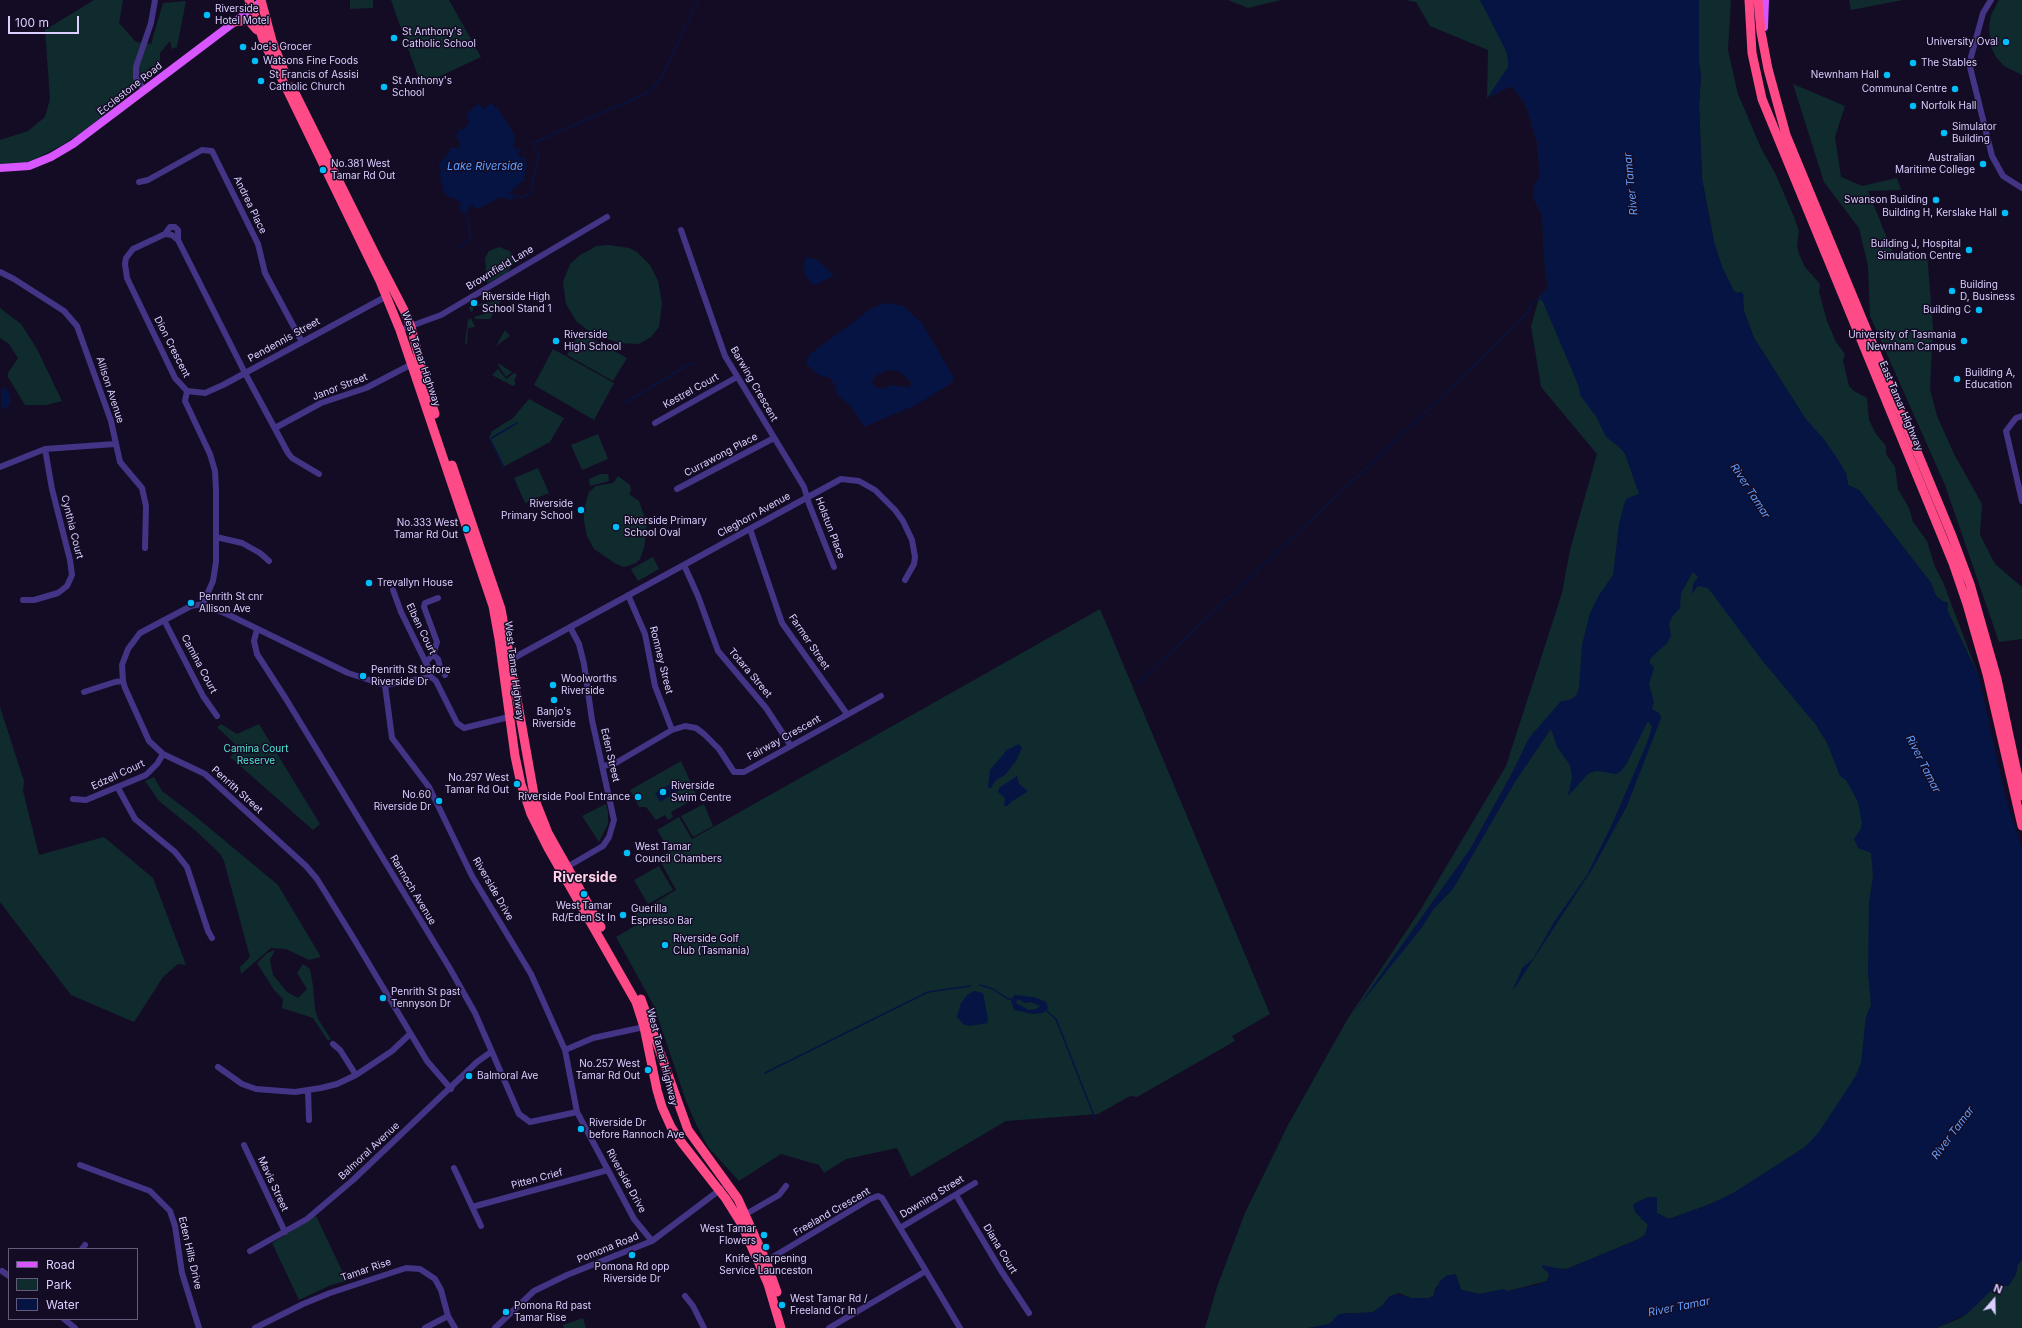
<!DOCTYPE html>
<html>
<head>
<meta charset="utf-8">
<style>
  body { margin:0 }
  #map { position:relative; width:2022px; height:1328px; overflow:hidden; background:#140c24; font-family:Inter,sans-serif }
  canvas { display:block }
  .legend { position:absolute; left:8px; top:1248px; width:130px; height:72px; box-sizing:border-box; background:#140c24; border:1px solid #645a7c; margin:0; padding:5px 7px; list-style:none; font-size:12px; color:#dbcfff }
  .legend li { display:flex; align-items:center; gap:8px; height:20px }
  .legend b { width:20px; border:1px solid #645a7c }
  .north { position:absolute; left:1974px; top:1280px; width:40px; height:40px; -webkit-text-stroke:3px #140c24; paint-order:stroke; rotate:20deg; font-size:11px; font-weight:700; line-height:16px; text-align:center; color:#dbcfff }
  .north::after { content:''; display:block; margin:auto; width:14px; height:18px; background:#dbcfff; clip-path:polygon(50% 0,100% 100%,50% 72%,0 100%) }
  .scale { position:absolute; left:8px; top:16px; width:71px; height:18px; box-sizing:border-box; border:2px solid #dbcfff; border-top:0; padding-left:5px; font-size:12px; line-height:14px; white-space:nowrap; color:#dbcfff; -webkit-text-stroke:3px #140c24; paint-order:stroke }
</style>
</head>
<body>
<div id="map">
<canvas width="2022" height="1328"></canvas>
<ul class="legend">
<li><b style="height:5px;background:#d756ff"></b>Road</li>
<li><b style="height:11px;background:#0f2b2e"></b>Park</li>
<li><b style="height:11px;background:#061443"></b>Water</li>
</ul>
<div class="north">N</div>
<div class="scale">100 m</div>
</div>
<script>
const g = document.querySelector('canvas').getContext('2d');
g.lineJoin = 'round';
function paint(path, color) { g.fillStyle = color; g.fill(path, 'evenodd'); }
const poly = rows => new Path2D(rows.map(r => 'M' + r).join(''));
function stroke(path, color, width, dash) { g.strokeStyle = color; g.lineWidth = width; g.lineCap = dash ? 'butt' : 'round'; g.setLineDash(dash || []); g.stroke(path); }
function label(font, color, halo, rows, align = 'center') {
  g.font = font + ' Inter,sans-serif'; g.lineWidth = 3; g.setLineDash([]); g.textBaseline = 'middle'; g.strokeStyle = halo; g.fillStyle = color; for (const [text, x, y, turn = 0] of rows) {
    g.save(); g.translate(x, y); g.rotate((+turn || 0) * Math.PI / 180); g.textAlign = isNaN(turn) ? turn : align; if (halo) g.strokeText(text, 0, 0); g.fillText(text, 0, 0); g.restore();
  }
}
const green = poly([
  [94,0,123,0,119,23,136,42,151,44,163,3,186,1,177,47,172,49,170,41,160,53,160,64,154,68,150,67,129,95,88,128,64,144,29,162,0,164,0,140,28,131,45,117,50,99,45,30],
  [350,0,373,0,373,8,350,9],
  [391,0,449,0,481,57,421,85],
  [1228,0,1281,0,1248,8],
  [1405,0,1512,0,1871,783,1923,1034,1805,1147,1776,1166,1733,1194,1708,1205,1669,1219,1657,1213,1657,1198,1650,1197,1644,1199,1640,1201,1641,1219,1647,1222,1648,1225,1645,1235,1639,1239,1567,1269,1542,1267,1550,1272,1547,1281,1508,1291,1479,1294,1461,1290,1456,1275,1453,1274,1435,1288,1434,1296,1428,1298,1411,1298,1399,1293,1389,1297,1382,1306,1373,1312,1366,1314,1345,1313,1329,1324,1320,1326,1309,1328,1205,1328,1217,1287,1245,1213,1288,1125,1347,1020,1421,909,1506,766,1562,593,1570,550,1597,454,1541,387,1531,326,1540,295,1548,288,1545,269,1542,215,1534,199,1533,188,1540,176,1537,142,1525,103,1511,86,1487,98,1488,50,1430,26,1416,2],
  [1699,0,1731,0,1728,50,1738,94,1761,148,1776,175,1794,217,1799,231,1797,246,1799,254,1805,267,1820,284,1819,292,1827,321,1836,342,1845,354,1843,361,1849,386,1854,391,1867,398,1869,420,1876,434,1886,446,1886,454,1895,467,1898,489,1909,508,1913,522,1927,541,1935,567,1943,582,1979,677,1947,610,1948,603,1942,601,1936,596,1931,583,1859,490,1848,485,1846,473,1805,418,1754,338,1744,311,1743,298,1733,290,1722,267,1714,242,1702,179,1699,104,1701,76,1699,62],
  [1849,0,1903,0,1851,10],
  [1999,0,2022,0,2022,75,2004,66,1996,57,1991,47,1989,26,1991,15],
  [1793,84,1845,106,1835,137,1841,177,1862,186,1897,178,1901,190,1868,191,1893,253,1927,253,1933,328,1930,389,1937,416,1954,454,1982,504,1980,535,1995,564,2022,587,2022,639,1999,642,1945,485,1870,316,1868,266,1859,228,1824,182],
  [609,245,629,248,637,252,650,265,658,281,662,303,659,327,651,337,639,344,619,343,593,334,577,322,566,304,563,282,570,264,580,255,588,251,596,246],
  [499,247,510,251,513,258,513,264,507,273,487,283,485,258,489,251],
  [502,299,490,319,476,319,474,317,491,312,488,304,473,307,473,311,471,312,469,308,470,306],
  [0,308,21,324,37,349,62,401,46,405,25,405,8,377,8,373,18,358,9,344,0,338],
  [471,318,475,327,468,328,467,344,465,343,468,320],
  [505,330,510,336,496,346],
  [580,332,627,358,613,381,567,355],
  [553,349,614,383,594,420,534,385],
  [499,364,501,365,512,372,506,377,498,365],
  [498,369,506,379,514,373,517,375,514,381,516,384,513,386,492,375],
  [529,399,564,418,550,442,503,467,489,438,492,431,513,418],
  [598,434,608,459,582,470,571,445],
  [538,468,549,493,525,503,514,478],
  [601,474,608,474,609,481,590,486,589,479],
  [618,476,630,485,631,491,629,494,639,501,647,524,644,548,640,559,636,563,624,567,616,564,594,549,587,536,584,521,584,509,589,492,596,486,613,483],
  [653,557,659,569,638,581,631,569],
  [1100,609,1270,1014,1232,1036,1235,1041,1137,1097,1130,1096,1098,1114,1006,1121,911,1177,897,1148,846,1159,824,1173,819,1165,781,1154,739,1181,708,1147,696,1124,686,1101,654,1006,616,937,638,924,634,915,676,890,658,857,670,851,657,830,679,817,692,839],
  [0,707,24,781,23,791,39,855,104,837,153,878,186,965,178,964,163,977,134,1022,71,995,0,902],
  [221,724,237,734,259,724,320,824,313,830,230,757,239,748,217,727],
  [681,761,696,794,688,799,689,802,671,812,673,817,668,820,665,815,656,820,646,807,639,807,630,790],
  [154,777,162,791,195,816,278,885,321,957,309,960,286,949,271,948,241,974,240,967,250,957,224,861,220,854,196,831,159,801,145,781],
  [606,804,608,811,608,824,599,842,582,816],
  [704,804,713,826,693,837,681,816],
  [659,866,673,890,648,904,634,880],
  [275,950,270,960,273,975,287,992,298,998,307,989,297,973,303,964,310,969,313,986,315,1009,318,1019,331,1039,328,1041,313,1018,282,1008,283,999,274,990,257,963,267,953],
  [316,1216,347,1281,331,1285,299,1300,272,1243],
  [2022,1259,2022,1328,1936,1328,1961,1318,1998,1284,2007,1286,2009,1285,2016,1274,2017,1266],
  [583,1318,586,1328,564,1328,563,1325]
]);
const water = poly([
  [1480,0,1699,0,1699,62,1701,76,1699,104,1702,179,1714,242,1722,267,1735,293,1742,292,1744,296,1743,298,1744,311,1754,338,1805,418,1823,438,1837,458,1846,473,1848,485,1859,490,1931,583,1936,596,1942,601,1948,603,1947,610,1979,677,2005,795,2022,849,2022,1259,2017,1266,2016,1274,2009,1285,2007,1286,1998,1284,1967,1314,1936,1328,1309,1328,1329,1324,1339,1314,1373,1312,1382,1306,1389,1297,1396,1294,1411,1298,1428,1298,1433,1296,1440,1281,1447,1275,1456,1275,1461,1290,1479,1294,1504,1289,1508,1291,1540,1284,1547,1281,1550,1275,1542,1267,1542,1265,1564,1270,1567,1269,1639,1239,1645,1235,1648,1225,1635,1212,1633,1205,1635,1203,1650,1197,1657,1198,1657,1213,1669,1219,1708,1205,1733,1193,1805,1147,1819,1132,1855,1077,1861,1063,1866,1016,1871,1005,1868,973,1869,902,1873,876,1871,853,1858,848,1854,839,1861,828,1862,823,1858,802,1846,780,1840,776,1827,743,1816,725,1761,659,1708,588,1698,586,1692,594,1693,584,1698,577,1693,572,1681,593,1680,608,1672,617,1669,624,1671,636,1667,643,1650,659,1650,663,1654,668,1649,684,1654,702,1652,709,1660,714,1661,718,1627,806,1593,868,1516,986,1512,991,1523,967,1533,959,1554,922,1587,875,1613,822,1647,743,1652,727,1648,721,1626,765,1620,772,1616,774,1597,771,1589,773,1568,796,1572,777,1570,765,1557,747,1551,729,1515,782,1453,889,1433,910,1423,926,1355,1011,1470,849,1512,773,1529,738,1561,701,1569,700,1576,696,1579,688,1582,645,1590,613,1599,595,1613,575,1619,524,1625,501,1628,498,1639,494,1625,454,1619,447,1606,437,1597,418,1580,395,1579,387,1540,295,1548,288,1545,269,1542,215,1534,199,1533,188,1540,176,1537,142,1525,103,1511,86,1487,98,1508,67,1508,61,1506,51],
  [491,103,498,109,514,134,515,140,514,142,515,144,513,145,514,148,517,150,520,148,521,150,518,153,520,158,523,158,525,156,527,165,524,178,525,181,521,182,511,192,508,192,507,194,514,197,512,200,501,197,479,208,475,208,473,205,470,205,468,211,462,213,460,209,461,203,452,197,449,197,444,192,442,184,440,184,442,179,439,173,443,173,439,168,439,164,450,151,450,148,458,148,460,144,458,139,456,137,459,130,464,129,469,123,467,113,478,104,484,109],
  [807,257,817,260,834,275,816,285,811,283,805,275,804,270,805,258],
  [885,303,903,306,922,323,954,378,950,384,916,405,864,427,851,406,837,395,836,387,830,378,819,375,806,364,810,354,872,308],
  [889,370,900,372,911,382,910,388,892,385,882,389,874,386,872,383,875,376],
  [1,387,8,390,11,400,8,407,1,410],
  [1019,744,1022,748,1016,761,1005,775,996,780,991,788,988,788,990,770,1007,750],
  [1017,776,1019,784,1027,790,1027,792,1014,800,1007,806,1004,806,1005,798,998,792,999,788],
  [676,781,681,789,660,802,655,793],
  [974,991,983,993,988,1019,987,1023,970,1026,963,1024,957,1017,961,1003,967,995],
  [1014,995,1034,997,1046,1002,1048,1009,1043,1013,1033,1014,1014,1010,1011,1002],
  [1018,999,1025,1003,1031,1002,1040,1006,1036,1009,1029,1010,1016,1003]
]);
const stream = poly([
  [507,193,521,198,530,193,539,155,533,143,645,94,654,87,661,78,698,0],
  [460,247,470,238,469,224,465,213],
  [624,403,692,363],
  [505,469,490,439,517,423],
  [1138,683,1428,410,1526,315,1533,303,1539,298,1544,301],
  [980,985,993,989,1008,999,1012,999],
  [1047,1011,1056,1019,1096,1121],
  [765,1073,928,992,970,986]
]);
const minor = poly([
  [1991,0,1983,13,1971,57,1970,67,1992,156,2003,176,2022,188],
  [144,90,136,78,136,67,151,23,155,0],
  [139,182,148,180,202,150,212,151,258,244,265,273,302,342],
  [681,230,725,356,804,487,809,504,834,567],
  [165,234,170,227,175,227,178,230,178,240],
  [0,272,14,279,64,311,77,326,111,421,120,462,142,488,146,506,145,548],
  [400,330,441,315,607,217],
  [187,391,205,393,223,385,387,296],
  [2022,416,2016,418,2006,431,2022,501],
  [655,423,737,377],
  [275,428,321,403,366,388,412,364],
  [0,467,45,449,115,444],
  [677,489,774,438],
  [750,529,782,623,847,714],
  [216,537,242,543,260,553,269,561],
  [684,565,698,596,718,651,766,708,791,746],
  [393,590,401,612,429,669,431,677],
  [628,595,645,634,655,686,672,730],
  [23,600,34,600,58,593,67,586,72,575,70,560,52,489,45,449],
  [203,604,213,581,216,562,216,490,215,471,210,454,185,401,187,391,175,378,127,278,125,264,126,258,133,249,165,234,172,235,178,240,245,373,288,453,292,458,319,474],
  [164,620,203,696,217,716],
  [257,629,254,641,257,654,286,699,449,967,475,1013,519,1114,530,1122,577,1112],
  [433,655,438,659,440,667,445,675],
  [510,660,841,479,859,481,875,490,895,510,903,521,912,540,915,557,914,564,905,580],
  [426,662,433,655,437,642,424,607,425,603,438,598],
  [385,685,348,673,229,615,203,604,191,606,140,633,128,649,122,665,123,681,125,688,149,741,163,754,205,774,306,866,317,879,351,934,427,1061,451,1089],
  [84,692,115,682,123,681],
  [509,717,464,728,457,723,436,681,431,677,385,685,392,738,429,787,472,876,531,974,565,1050,577,1112,634,1219,652,1241],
  [603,766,614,764,672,730,685,726,696,728,704,734,719,749,734,772,744,772,881,696],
  [118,788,135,819,175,852,187,867,208,931,212,938],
  [73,799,86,800,146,775,157,764,163,754],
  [567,867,603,846,609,837,614,820,592,720,584,664,579,644,570,627],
  [333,1044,340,1050,356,1075],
  [565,1050,593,1038,644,1027],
  [218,1067,242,1084,256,1089,295,1092,321,1088,337,1084,356,1075,392,1051,410,1034],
  [308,1090,309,1120],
  [244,1145,285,1232],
  [80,1165,150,1191,170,1211,175,1226,182,1273,199,1328],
  [454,1168,481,1226],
  [956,1195,1000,1269,1029,1313],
  [472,1207,608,1170],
  [746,1214,779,1195,786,1186],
  [900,1228,975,1183],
  [82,1249,85,1245],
  [250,1251,307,1219,353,1180,477,1062,491,1052],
  [766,1261,870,1199,878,1196,882,1198,926,1271,829,1328],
  [2,1271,9,1276],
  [926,1271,960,1328],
  [685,1296,693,1306,704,1328],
  [64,1319,75,1328],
  [255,1328,303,1304,330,1293,406,1268,420,1269,435,1279,441,1290,448,1316,455,1328],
  [425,1328,448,1316],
  [495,1328,534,1291,567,1275,652,1241,721,1189]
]);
const major = poly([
  [1764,27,1765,0],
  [0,168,29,166,51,157,73,144,261,2]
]);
const highway = poly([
  [249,0,264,42,380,281,400,330,493,606,499,639,515,756,521,784,531,814,548,848,636,1002,644,1027,657,1090,662,1107,671,1127,682,1143,726,1199,741,1223,768,1284,781,1328],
  [261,0,272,41,284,71],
  [1749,0,1752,53,1762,99,1953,563,1967,604,1987,674,2022,826],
  [1758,0,1761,32,1768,69,1786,135,1952,536,1970,584,1997,679,2022,796],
  [234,22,248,20,257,30],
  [292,87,377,258,405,312,411,327,426,385,435,414],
  [452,465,501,609,535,800,548,833,601,927],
  [641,999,688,1130,738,1199,766,1261,777,1292]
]);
const markers = [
  [207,15,4,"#00befa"],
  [394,38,4,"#00befa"],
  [2006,42,4,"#00befa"],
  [243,47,4,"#00befa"],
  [255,61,4,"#00befa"],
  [1913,63,4,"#00befa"],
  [1887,75,4,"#00befa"],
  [261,81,4,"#00befa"],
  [384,87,4,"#00befa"],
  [1955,89,4,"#00befa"],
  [1913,106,4,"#00befa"],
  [1944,133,4,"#00befa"],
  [1983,164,4,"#00befa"],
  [323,170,4,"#00befa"],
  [1936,200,4,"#00befa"],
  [2005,213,4,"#00befa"],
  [1969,250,4,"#00befa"],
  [1952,291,4,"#00befa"],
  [474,303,4,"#00befa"],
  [1979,310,4,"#00befa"],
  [556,341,4,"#00befa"],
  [1964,341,4,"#00befa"],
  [1957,379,4,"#00befa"],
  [581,510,4,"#00befa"],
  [616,527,4,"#00befa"],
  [466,529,4,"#00befa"],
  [369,583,4,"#00befa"],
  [191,603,4,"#00befa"],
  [363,676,4,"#00befa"],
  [553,685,4,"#00befa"],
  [554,700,4,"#00befa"],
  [517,784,4,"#00befa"],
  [663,792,4,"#00befa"],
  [638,797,4,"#00befa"],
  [439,801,4,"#00befa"],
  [627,853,4,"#00befa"],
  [584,894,4,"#00befa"],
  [623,915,4,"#00befa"],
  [665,945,4,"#00befa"],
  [383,998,4,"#00befa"],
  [648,1070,4,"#00befa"],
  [469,1076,4,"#00befa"],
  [581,1129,4,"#00befa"],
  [764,1235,4,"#00befa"],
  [766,1247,4,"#00befa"],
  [632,1255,4,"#00befa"],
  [782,1305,4,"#00befa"],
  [506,1312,4,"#00befa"]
];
const poiNames = [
  ["Riverside",215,9],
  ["Hotel Motel",215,21],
  ["St Anthony's",402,32],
  ["Catholic School",402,44],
  ["University Oval",1998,42,"right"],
  ["Joe's Grocer",251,47],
  ["Watsons Fine Foods",263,61],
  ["The Stables",1921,63],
  ["St Francis of Assisi",269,75],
  ["Catholic Church",269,87],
  ["Newnham Hall",1879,75,"right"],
  ["St Anthony's",392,81],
  ["School",392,93],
  ["Communal Centre",1947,89,"right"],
  ["Norfolk Hall",1921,106],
  ["Simulator",1952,127],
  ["Building",1952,139],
  ["Australian",1975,158,"right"],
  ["Maritime College",1975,170,"right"],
  ["No.381 West",331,164],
  ["Tamar Rd Out",331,176],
  ["Swanson Building",1928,200,"right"],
  ["Building H, Kerslake Hall",1997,213,"right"],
  ["Building J, Hospital",1961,244,"right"],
  ["Simulation Centre",1961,256,"right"],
  ["Building",1960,285],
  ["D, Business",1960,297],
  ["Riverside High",482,297],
  ["School Stand 1",482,309],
  ["Building C",1971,310,"right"],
  ["Riverside",564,335],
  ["High School",564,347],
  ["University of Tasmania",1956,335,"right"],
  ["Newnham Campus",1956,347,"right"],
  ["Building A,",1965,373],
  ["Education",1965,385],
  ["Riverside",573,504,"right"],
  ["Primary School",573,516,"right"],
  ["Riverside Primary",624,521],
  ["School Oval",624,533],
  ["No.333 West",458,523,"right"],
  ["Tamar Rd Out",458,535,"right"],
  ["Trevallyn House",377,583],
  ["Penrith St cnr",199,597],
  ["Allison Ave",199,609],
  ["Penrith St before",371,670],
  ["Riverside Dr",371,682],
  ["Woolworths",561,679],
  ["Riverside",561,691],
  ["Banjo's",554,712,"center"],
  ["Riverside",554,724,"center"],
  ["No.297 West",509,778,"right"],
  ["Tamar Rd Out",509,790,"right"],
  ["Riverside",671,786],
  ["Swim Centre",671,798],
  ["No.60",431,795,"right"],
  ["Riverside Dr",431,807,"right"],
  ["Riverside Pool Entrance",630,797,"right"],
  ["West Tamar",635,847],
  ["Council Chambers",635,859],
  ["West Tamar",584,906,"center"],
  ["Rd/Eden St In",584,918,"center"],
  ["Guerilla",631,909],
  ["Espresso Bar",631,921],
  ["Riverside Golf",673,939],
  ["Club (Tasmania)",673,951],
  ["Penrith St past",391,992],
  ["Tennyson Dr",391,1004],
  ["No.257 West",640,1064,"right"],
  ["Tamar Rd Out",640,1076,"right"],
  ["Balmoral Ave",477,1076],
  ["Riverside Dr",589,1123],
  ["before Rannoch Ave",589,1135],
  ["West Tamar",756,1229,"right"],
  ["Flowers",756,1241,"right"],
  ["Knife Sharpening",766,1259,"center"],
  ["Service Launceston",766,1271,"center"],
  ["Pomona Rd opp",632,1267,"center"],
  ["Riverside Dr",632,1279,"center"],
  ["West Tamar Rd /",790,1299],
  ["Freeland Cr In",790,1311],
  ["Pomona Rd past",514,1306],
  ["Tamar Rise",514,1318]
];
const streetNames = [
  ["Ecclestone Road",130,89,-38],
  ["Andrea Place",250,205,64],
  ["Brownfield Lane",500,268,-31],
  ["Pendennis Street",284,340,-29],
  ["Dion Crescent",172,347,63],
  ["West Tamar Highway",421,359,71],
  ["Barwing Crescent",754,384,60],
  ["Janor Street",340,387,-21],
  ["Allison Avenue",110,390,72],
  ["Kestrel Court",691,391,-29],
  ["East Tamar Highway",1901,406,67],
  ["Currawong Place",721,455,-28],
  ["Cleghorn Avenue",754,515,-29],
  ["Cynthia Court",72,527,76],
  ["Holstun Place",830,528,69],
  ["Elben Court",421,629,64],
  ["Farmer Street",809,642,56],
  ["Romney Street",661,660,76],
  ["Camina Court",199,664,62],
  ["West Tamar Highway",514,671,83],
  ["Totara Street",750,673,50],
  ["Fairway Crescent",784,738,-29],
  ["Eden Street",610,755,77],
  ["Edzell Court",118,775,-25],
  ["Penrith Street",237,790,42],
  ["Riverside Drive",493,889,60],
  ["Rannoch Avenue",413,890,59],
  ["West Tamar Highway",662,1057,76],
  ["Balmoral Avenue",369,1151,-43],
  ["Pitten Crief",537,1179,-15],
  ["Riverside Drive",626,1181,61],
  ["Mavis Street",273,1184,65],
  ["Downing Street",932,1197,-31],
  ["Freeland Crescent",832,1212,-30],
  ["Pomona Road",608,1248,-22],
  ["Diana Court",1000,1249,59],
  ["Eden Hills Drive",190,1253,77],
  ["Tamar Rise",366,1270,-19]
];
const parkNames = [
  ["Camina Court",256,749],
  ["Reserve",256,761]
];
const waterNames = [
  ["Lake Riverside",485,167],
  ["River Tamar",1631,184,-96],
  ["River Tamar",1750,491,57],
  ["River Tamar",1923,764,63],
  ["River Tamar",1953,1133,-53],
  ["River Tamar",1679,1307,-11]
];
const districtNames = [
  ["Riverside",585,878]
];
paint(green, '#0f2b2e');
paint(water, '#061443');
stroke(stream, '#061443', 1.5);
stroke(minor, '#433486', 6);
stroke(major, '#d756ff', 8);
stroke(highway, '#ff4a88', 9);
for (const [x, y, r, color] of markers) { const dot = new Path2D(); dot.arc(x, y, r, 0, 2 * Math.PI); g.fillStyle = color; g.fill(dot); stroke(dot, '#140c24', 1.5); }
label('10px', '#dbcfff', '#140c24', poiNames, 'left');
label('10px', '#dbcfff', '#140c24', streetNames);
label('10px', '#53e7d6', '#140c24', parkNames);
label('italic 11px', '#5d9eff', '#140c24', waterNames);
label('bold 14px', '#ffd1e8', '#140c24', districtNames);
</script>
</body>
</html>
